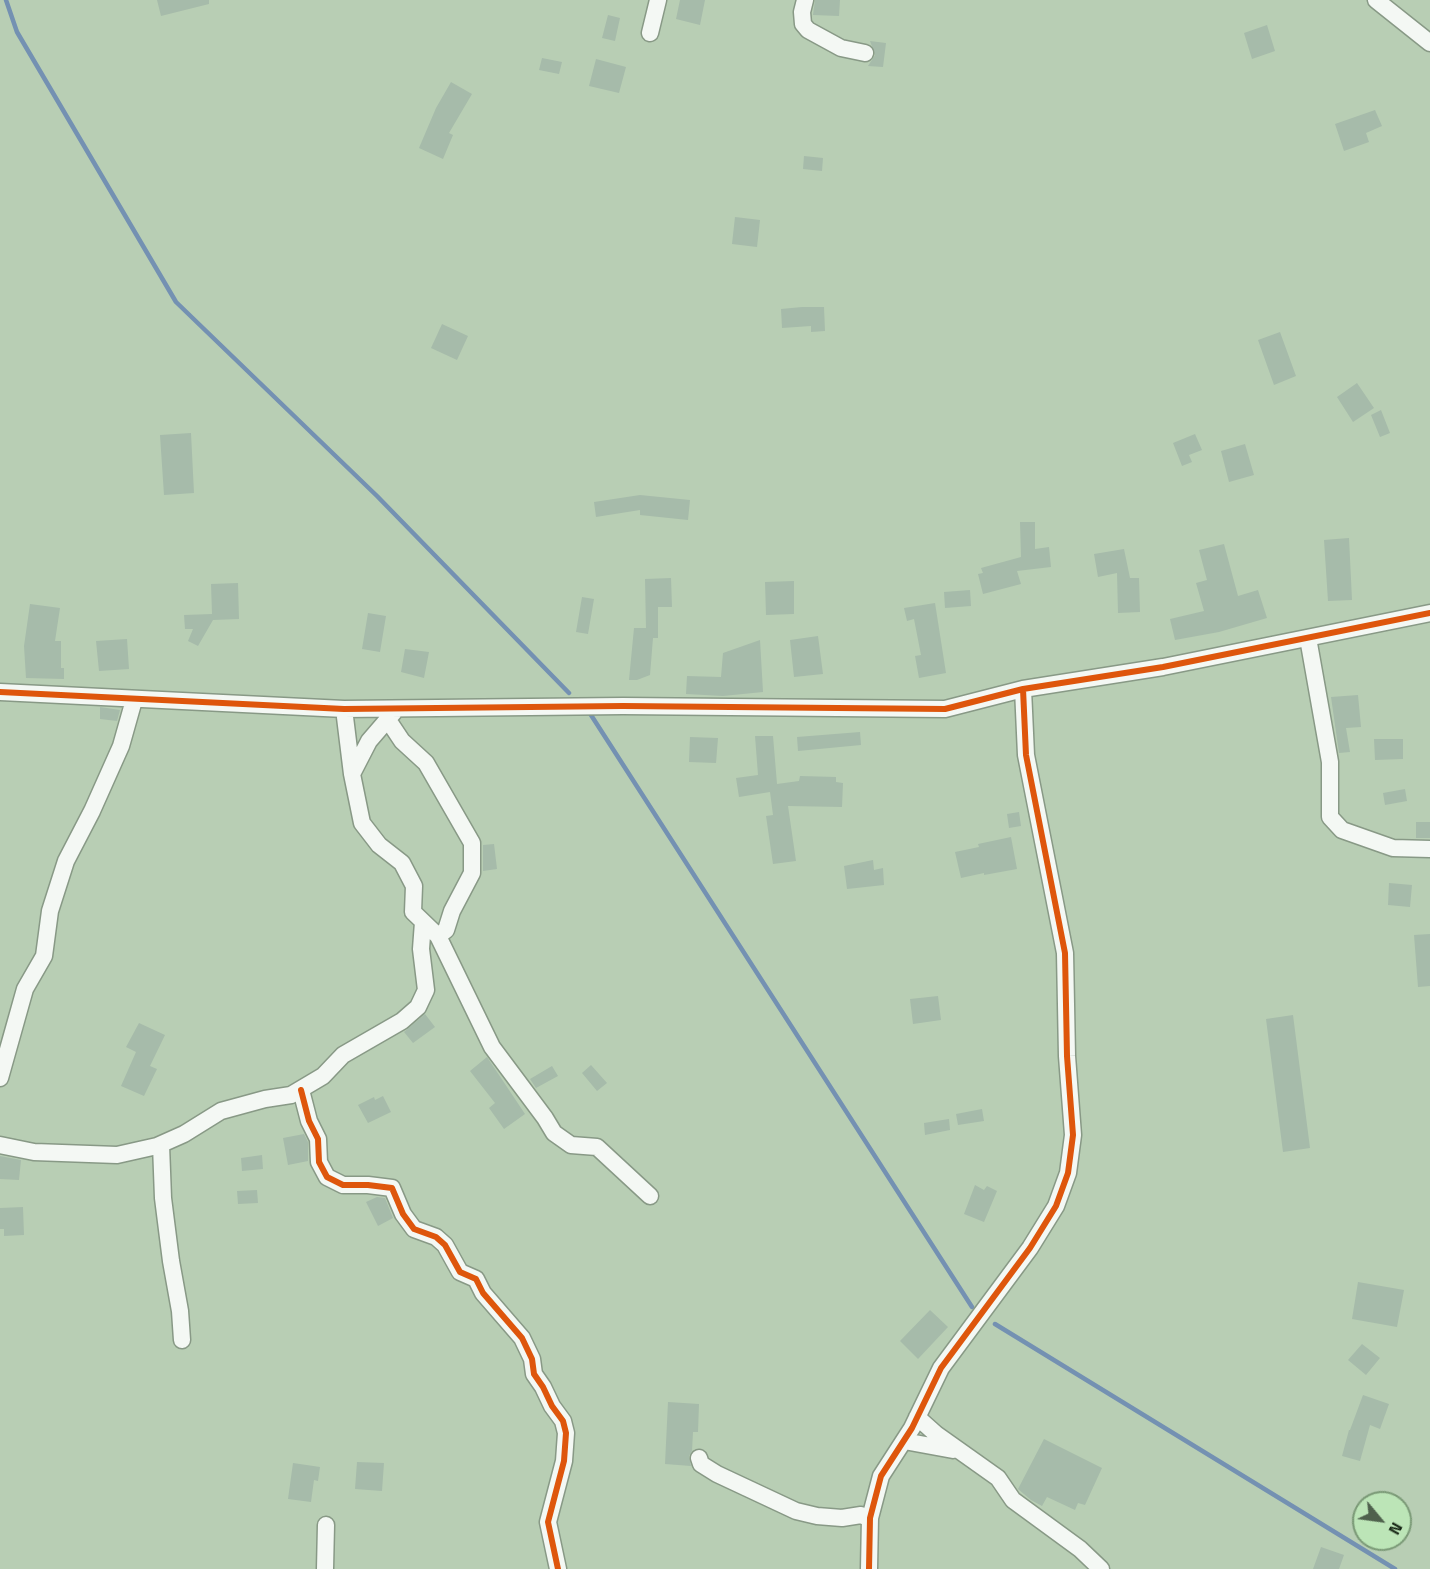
<!DOCTYPE html>
<html>
<head>
<meta charset="utf-8">
<style>
  body { margin:0 }
  #map { position:relative; width:1430px; height:1569px; overflow:hidden; background:#b8ceb4; font-family:"Titillium Web",sans-serif }
  canvas { display:block }
  .north { position:absolute; left:1352px; top:1491px; width:60px; height:60px; box-sizing:border-box; background:#bce5b7; border:2px solid #7a9976; border-radius:50%; rotate:119deg; font-size:16px; font-weight:700; line-height:24px; text-align:center; color:#172615 }
  .north::after { content:''; display:block; margin:auto; width:21px; height:27px; background:#4f614d; clip-path:polygon(50% 0,100% 100%,50% 72%,0 100%) }
</style>
</head>
<body>
<div id="map">
<canvas width="1430" height="1569"></canvas>
<div class="north">N</div>
</div>
<script>
const g = document.querySelector('canvas').getContext('2d');
g.lineJoin = 'round';
const poly = rows => new Path2D(rows.map(r => 'M' + r).join(''));
function stroke(path, color, width, dash) { g.strokeStyle = color; g.lineWidth = width; g.lineCap = dash ? 'butt' : 'round'; g.setLineDash(dash || []); g.stroke(path); }
function paint(path, color) { g.fillStyle = color; g.fill(path, 'evenodd'); }
const stream = poly([
  [6,0,17,32,176,302,377,496,569,693],
  [591,715,972,1307],
  [995,1324,1395,1569]
]);
const building = poly([
  [157,0,209,0,209,4,161,16],
  [680,0,705,0,700,25,676,19],
  [815,0,840,0,839,16,813,15],
  [608,15,620,18,615,41,602,38],
  [1267,25,1275,51,1252,59,1244,33],
  [870,41,886,43,883,67,868,66,875,55],
  [542,58,562,62,559,74,539,70],
  [596,59,626,67,619,93,589,86],
  [451,82,472,94,449,133,453,135,443,159,419,148,436,108],
  [1375,110,1382,126,1366,133,1369,142,1344,151,1335,124],
  [804,156,823,158,822,171,803,169],
  [735,217,760,220,757,247,732,244],
  [802,307,824,307,825,331,811,332,811,326,782,328,781,309],
  [442,324,468,336,457,360,431,348],
  [1280,332,1296,376,1274,385,1258,340],
  [1357,383,1374,408,1353,422,1337,397],
  [1381,410,1390,433,1380,437,1371,415],
  [191,433,194,493,164,495,160,435],
  [1195,434,1202,450,1189,455,1192,462,1182,466,1173,443],
  [1245,444,1254,475,1229,482,1221,451],
  [640,495,690,500,688,520,640,515,640,510,596,517,594,502],
  [1020,522,1035,522,1035,549,1049,547,1051,567,1017,571,1021,584,983,594,978,574,983,573,981,568,1021,557],
  [1349,538,1352,600,1328,601,1324,540],
  [1224,544,1238,596,1258,590,1267,618,1219,632,1175,640,1170,619,1204,611,1196,583,1207,580,1199,550],
  [1124,549,1130,578,1139,578,1140,612,1118,613,1117,573,1098,577,1094,554],
  [671,578,672,607,658,607,658,638,653,638,650,675,637,680,629,680,634,628,646,628,645,579],
  [794,581,794,614,766,615,765,582],
  [238,583,239,619,213,620,198,646,188,641,193,629,185,629,184,615,212,614,211,584],
  [970,590,971,606,945,608,944,592],
  [582,597,594,599,588,634,576,632],
  [935,603,946,673,919,678,915,656,921,655,914,619,907,621,904,608],
  [30,604,60,608,55,641,61,641,61,668,64,668,64,679,26,678,24,646],
  [368,613,386,616,380,652,362,649],
  [818,636,823,674,794,677,790,640],
  [127,639,129,669,99,671,96,641],
  [760,640,763,692,723,696,686,694,687,676,721,677,723,653],
  [405,649,429,652,424,678,401,672],
  [1358,695,1361,727,1346,728,1350,752,1339,753,1331,697],
  [100,707,120,710,117,721,100,719],
  [860,732,861,745,798,751,797,737],
  [755,736,773,736,777,784,799,781,800,776,836,777,836,782,843,783,842,807,788,806,796,861,773,864,766,816,773,815,770,792,739,797,736,778,758,775],
  [690,737,718,738,716,763,689,762],
  [1374,739,1403,739,1403,759,1375,760],
  [1405,789,1407,801,1385,805,1383,793],
  [1019,812,1021,826,1009,828,1007,814],
  [1416,822,1430,822,1430,838,1416,838],
  [1011,837,1017,869,984,875,984,873,961,878,955,852,979,847,978,844],
  [494,844,497,869,483,871,483,845],
  [873,860,874,870,883,868,884,885,847,889,844,866],
  [1389,883,1412,885,1410,907,1388,905],
  [1430,934,1430,986,1418,987,1414,935],
  [938,996,941,1020,913,1024,910,999],
  [425,1014,435,1027,413,1043,404,1032],
  [1293,1015,1310,1148,1283,1152,1266,1019],
  [139,1023,165,1035,150,1066,157,1069,144,1096,121,1086,136,1052,126,1047],
  [487,1057,525,1114,504,1129,489,1108,495,1103,470,1071],
  [591,1065,607,1083,597,1091,582,1073],
  [552,1066,558,1076,536,1088,530,1079],
  [383,1096,391,1112,368,1123,358,1105,374,1097,375,1100],
  [982,1109,984,1121,958,1125,956,1114],
  [949,1119,950,1130,925,1135,924,1123],
  [304,1134,308,1142,308,1161,288,1165,283,1138],
  [262,1155,263,1169,242,1171,241,1158],
  [0,1156,21,1160,19,1180,0,1179],
  [975,1185,984,1190,987,1186,997,1191,984,1222,964,1214],
  [257,1190,258,1203,238,1204,237,1191],
  [377,1197,385,1198,393,1218,378,1226,366,1202],
  [23,1207,24,1235,4,1236,4,1229,0,1229,0,1208],
  [1358,1282,1404,1290,1397,1327,1352,1319],
  [930,1310,948,1327,918,1359,900,1341],
  [1362,1344,1380,1358,1366,1375,1348,1360],
  [1363,1395,1389,1404,1380,1429,1370,1425,1360,1461,1342,1456,1349,1430,1350,1430],
  [668,1402,699,1404,698,1432,693,1432,692,1451,689,1456,691,1466,665,1464],
  [1044,1439,1102,1468,1085,1505,1078,1503,1075,1510,1047,1497,1042,1506,1031,1500,1018,1489],
  [357,1462,384,1463,382,1491,355,1489],
  [293,1463,320,1467,318,1481,314,1480,311,1502,288,1499],
  [1321,1547,1344,1555,1339,1569,1313,1569]
]);
const minor = poly([
  [805,0,802,12,803,24,808,30,841,48,865,53],
  [1376,0,1430,43],
  [650,33,658,0],
  [1308,638,1330,762,1330,817,1342,830,1393,848,1430,849],
  [0,692,344,709,623,706,945,709,1023,689,1163,667,1430,613],
  [344,709,352,774,362,823,379,845,402,863,414,886,413,912,438,936,492,1047,545,1118,554,1133,571,1145,597,1147,650,1196],
  [388,720,402,741,426,763,472,843,472,873,452,911,446,930,438,936],
  [352,774,369,741,394,712],
  [0,1078,25,989,44,956,50,911,66,861,92,811,121,746,134,700],
  [301,1090,309,1121,318,1139,319,1162,327,1177,343,1185,368,1185,392,1188,403,1214,414,1229,436,1237,445,1245,460,1272,476,1279,483,1293,522,1338,532,1359,534,1374,543,1387,552,1406,563,1421,566,1433,564,1461,548,1522,558,1569],
  [0,1145,34,1152,117,1155,157,1146,184,1134,221,1111,265,1099,291,1095,323,1076,343,1055,402,1021,418,1007,426,990,421,949,423,922],
  [161,1145,163,1198,171,1261,180,1311,182,1340],
  [917,1417,936,1434,998,1478,1013,1500,1080,1549,1101,1569],
  [904,1441,953,1450],
  [699,1458,701,1464,717,1474,796,1511,817,1516,842,1518,861,1515,870,1519],
  [325,1569,326,1525],
  [869,1569,870,1518,881,1476,912,1428,941,1368,1030,1248,1056,1206,1068,1173,1073,1135,1067,1056,1065,953,1026,755,1023,689]
]);
const cycleway = poly([
  [0,692,344,709,623,706,945,709,1023,689,1163,667,1430,613],
  [301,1090,309,1121,318,1139,319,1162,327,1177,343,1185,368,1185,392,1188,403,1214,414,1229,436,1237,445,1245,460,1272,476,1279,483,1293,522,1338,532,1359,534,1374,543,1387,552,1406,563,1421,566,1433,564,1461,548,1522,558,1569],
  [869,1569,870,1518,881,1476,912,1428,941,1368,1030,1248,1056,1206,1068,1173,1073,1135,1067,1056,1065,953,1026,755,1023,689]
]);
stroke(stream, '#7491b2', 4.5);
paint(building, '#a6bbaa');
stroke(minor, '#889986', 19);
stroke(minor, '#f4f8f4', 16);
stroke(cycleway, '#de560c', 6);
</script>
</body>
</html>
